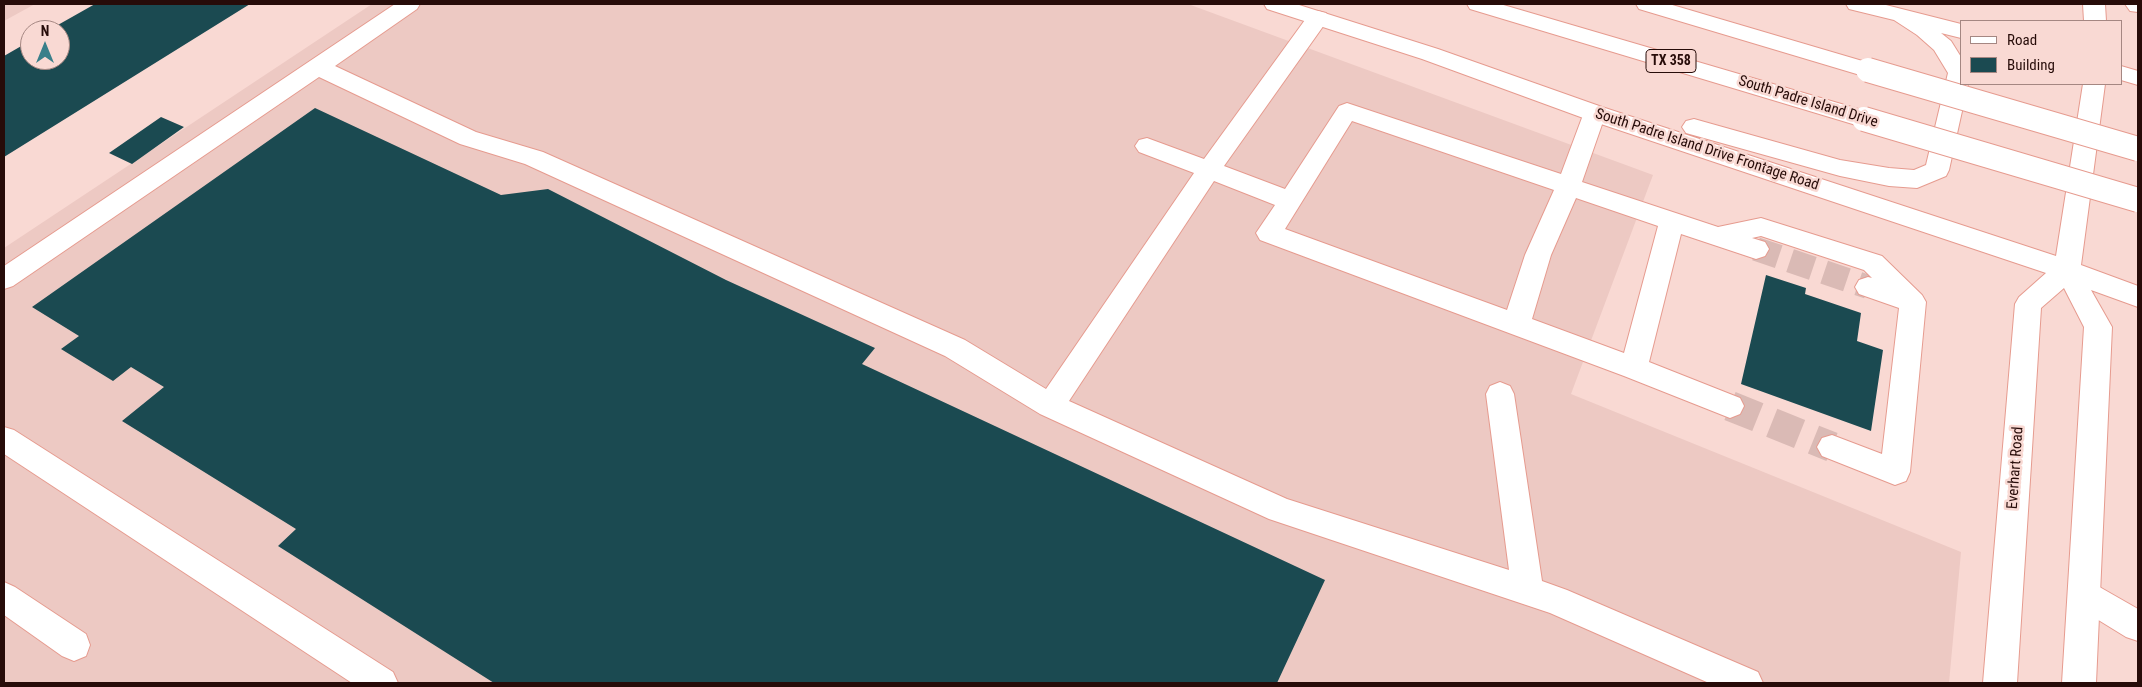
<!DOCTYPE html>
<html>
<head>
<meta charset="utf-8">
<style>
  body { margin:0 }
  #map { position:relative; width:2142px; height:687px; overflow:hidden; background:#f9d9d3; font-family:"Roboto Condensed",sans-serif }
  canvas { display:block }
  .frame { position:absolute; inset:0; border:5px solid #270c09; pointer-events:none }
  .legend { position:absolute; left:1960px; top:20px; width:162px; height:65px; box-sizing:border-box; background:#f9d9d3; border:1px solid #a58782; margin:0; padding:6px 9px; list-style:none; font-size:15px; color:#270c09 }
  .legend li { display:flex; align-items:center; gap:10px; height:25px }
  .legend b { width:25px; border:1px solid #a58782 }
  .north { position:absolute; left:20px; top:20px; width:50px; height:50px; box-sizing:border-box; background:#f9d9d3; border:1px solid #a58782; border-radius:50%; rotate:0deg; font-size:14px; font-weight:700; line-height:20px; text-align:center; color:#270c09 }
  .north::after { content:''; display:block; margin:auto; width:18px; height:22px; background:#397f8a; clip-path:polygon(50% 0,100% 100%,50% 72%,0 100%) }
</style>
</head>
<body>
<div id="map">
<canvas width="2142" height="687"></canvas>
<div class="frame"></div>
<ul class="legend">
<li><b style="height:6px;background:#fff"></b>Road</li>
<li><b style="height:14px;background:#1b4a51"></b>Building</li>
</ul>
<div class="north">N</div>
</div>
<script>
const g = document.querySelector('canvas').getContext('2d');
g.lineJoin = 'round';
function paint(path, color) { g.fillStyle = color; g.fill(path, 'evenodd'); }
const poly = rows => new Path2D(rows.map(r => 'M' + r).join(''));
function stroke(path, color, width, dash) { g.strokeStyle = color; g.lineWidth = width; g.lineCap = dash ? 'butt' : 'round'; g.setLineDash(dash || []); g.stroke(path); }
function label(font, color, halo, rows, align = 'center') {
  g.font = font + ' "Roboto Condensed",sans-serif'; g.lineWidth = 5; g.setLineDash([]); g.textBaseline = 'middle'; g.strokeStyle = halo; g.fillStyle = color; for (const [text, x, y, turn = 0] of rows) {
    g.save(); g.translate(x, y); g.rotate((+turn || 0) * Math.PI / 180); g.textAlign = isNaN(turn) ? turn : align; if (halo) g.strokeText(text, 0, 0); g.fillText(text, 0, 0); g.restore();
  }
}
const built = poly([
  [4,4,35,4,4,21],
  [372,4,1188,4,1653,175,1571,394,1961,552,1949,683,4,683,4,248]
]);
const building = poly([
  [95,4,250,4,4,157,4,56,30,41,30,60,60,60,60,30,49,30],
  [315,108,501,195,548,189,726,280,875,348,862,364,1325,580,1277,683,494,683,278,546,296,529,122,421,164,387,131,367,113,381,61,349,79,336,32,307],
  [161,117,184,127,132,164,109,153],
  [1766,275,1806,288,1805,294,1861,313,1857,341,1883,350,1871,431,1741,384]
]);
const minorTunnelFar1 = poly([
  [1756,249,1868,287]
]);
const minorTunnel = poly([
  [1730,406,1832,447]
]);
const minor = poly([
  [395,4,420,4,417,9,335,66,476,132,543,152,965,340,1046,389,1194,173,1139,152,1135,146,1139,140,1147,138,1204,159,1310,13,1318,11,1326,13,1329,18,1224,166,1285,189,1339,106,1347,103,1561,174,1586,107,1594,105,1602,107,1606,113,1582,182,1718,227,1761,218,1882,256,1922,295,1926,302,1910,472,1906,481,1895,485,1822,456,1817,447,1822,438,1832,435,1882,454,1899,308,1859,294,1855,287,1859,280,1868,277,1872,278,1864,270,1761,236,1752,238,1765,242,1769,249,1765,256,1756,259,1681,234,1649,362,1740,398,1744,406,1740,414,1730,418,1624,376,1260,240,1256,233,1275,205,1214,181,1069,401,1287,499,1509,570,1486,394,1490,386,1500,382,1510,386,1514,394,1542,581,1567,590,1758,672,1763,683,1709,683,1550,613,1269,519,1040,414,945,356,525,164,460,144,319,77,13,286,4,289,4,266,395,4],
  [1352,121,1554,190,1525,255,1507,310,1285,229,1352,121],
  [1576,198,1658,226,1624,353,1532,319,1551,255,1576,198],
  [4,427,14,430,393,672,398,683,352,683,4,454,4,427],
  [2085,580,2096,585,2138,609,2138,641,2126,637,2074,605,2069,595,2074,585,2085,580],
  [4,582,15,587,86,634,90,645,86,656,74,661,62,656,4,615,4,582]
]);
const major = poly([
  [1264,4,1296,4,1438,49,1602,107,2056,256,2083,84,2105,84,2081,265,2138,286,2138,307,2091,290,2112,327,2096,683,2062,683,2084,327,2064,288,2041,308,2017,683,1983,683,2015,304,2019,297,2046,273,1586,119,1422,59,1267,9,1264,4],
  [1846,4,1882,4,1961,24,1961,38,1941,33,1951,41,1961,57,1961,84,1968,84,1949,170,1946,176,1917,188,1889,186,1840,176,1686,133,1682,127,1686,121,1694,119,1840,160,1889,168,1914,170,1926,165,1948,73,1934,50,1917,35,1894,20,1849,9,1846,4],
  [2083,4,2105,4,2106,21,2084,21,2083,4],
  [2125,4,2138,4,2138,12,2130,11,2125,4],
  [2121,66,2138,71,2138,85,2121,80,2121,66]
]);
const highway = poly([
  [1467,4,1500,4,1872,113,1876,119,1872,125,1864,127,1856,125,1470,9,1467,4],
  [1636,4,1669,4,1876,65,1879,70,1876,75,1868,77,1860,75,1639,9,1636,4]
]);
const highwayBridge = poly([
  [1868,70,2138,149],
  [1864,119,2138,200]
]);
const shields = [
  [1671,61,50]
];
const shieldNames = [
  ["TX 358",1671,61]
];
const streetNames = [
  ["South Padre Island Drive",1808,102,17],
  ["South Padre Island Drive Frontage Road",1707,150,18],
  ["Everhart Road",2016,468,-86]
];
paint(built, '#edc9c3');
paint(building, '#1b4a51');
stroke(minorTunnelFar1, '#dabab5', 24, [24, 12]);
stroke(minorTunnel, '#dabab5', 30, [30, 15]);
stroke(minor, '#e69b8f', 2);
stroke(major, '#e69b8f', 2);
stroke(highway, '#e69b8f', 2);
paint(minor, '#fff');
paint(major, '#fff');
paint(highway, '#fff');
stroke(highwayBridge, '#e69b8f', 26, []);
stroke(highwayBridge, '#fff', 24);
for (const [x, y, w] of shields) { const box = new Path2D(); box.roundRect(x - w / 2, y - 11.5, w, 23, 4); g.fillStyle = '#f9d9d3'; g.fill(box); stroke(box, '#270c09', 1); }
label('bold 14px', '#270c09', null, shieldNames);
label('15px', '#270c09', '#f9d9d3', streetNames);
</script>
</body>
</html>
